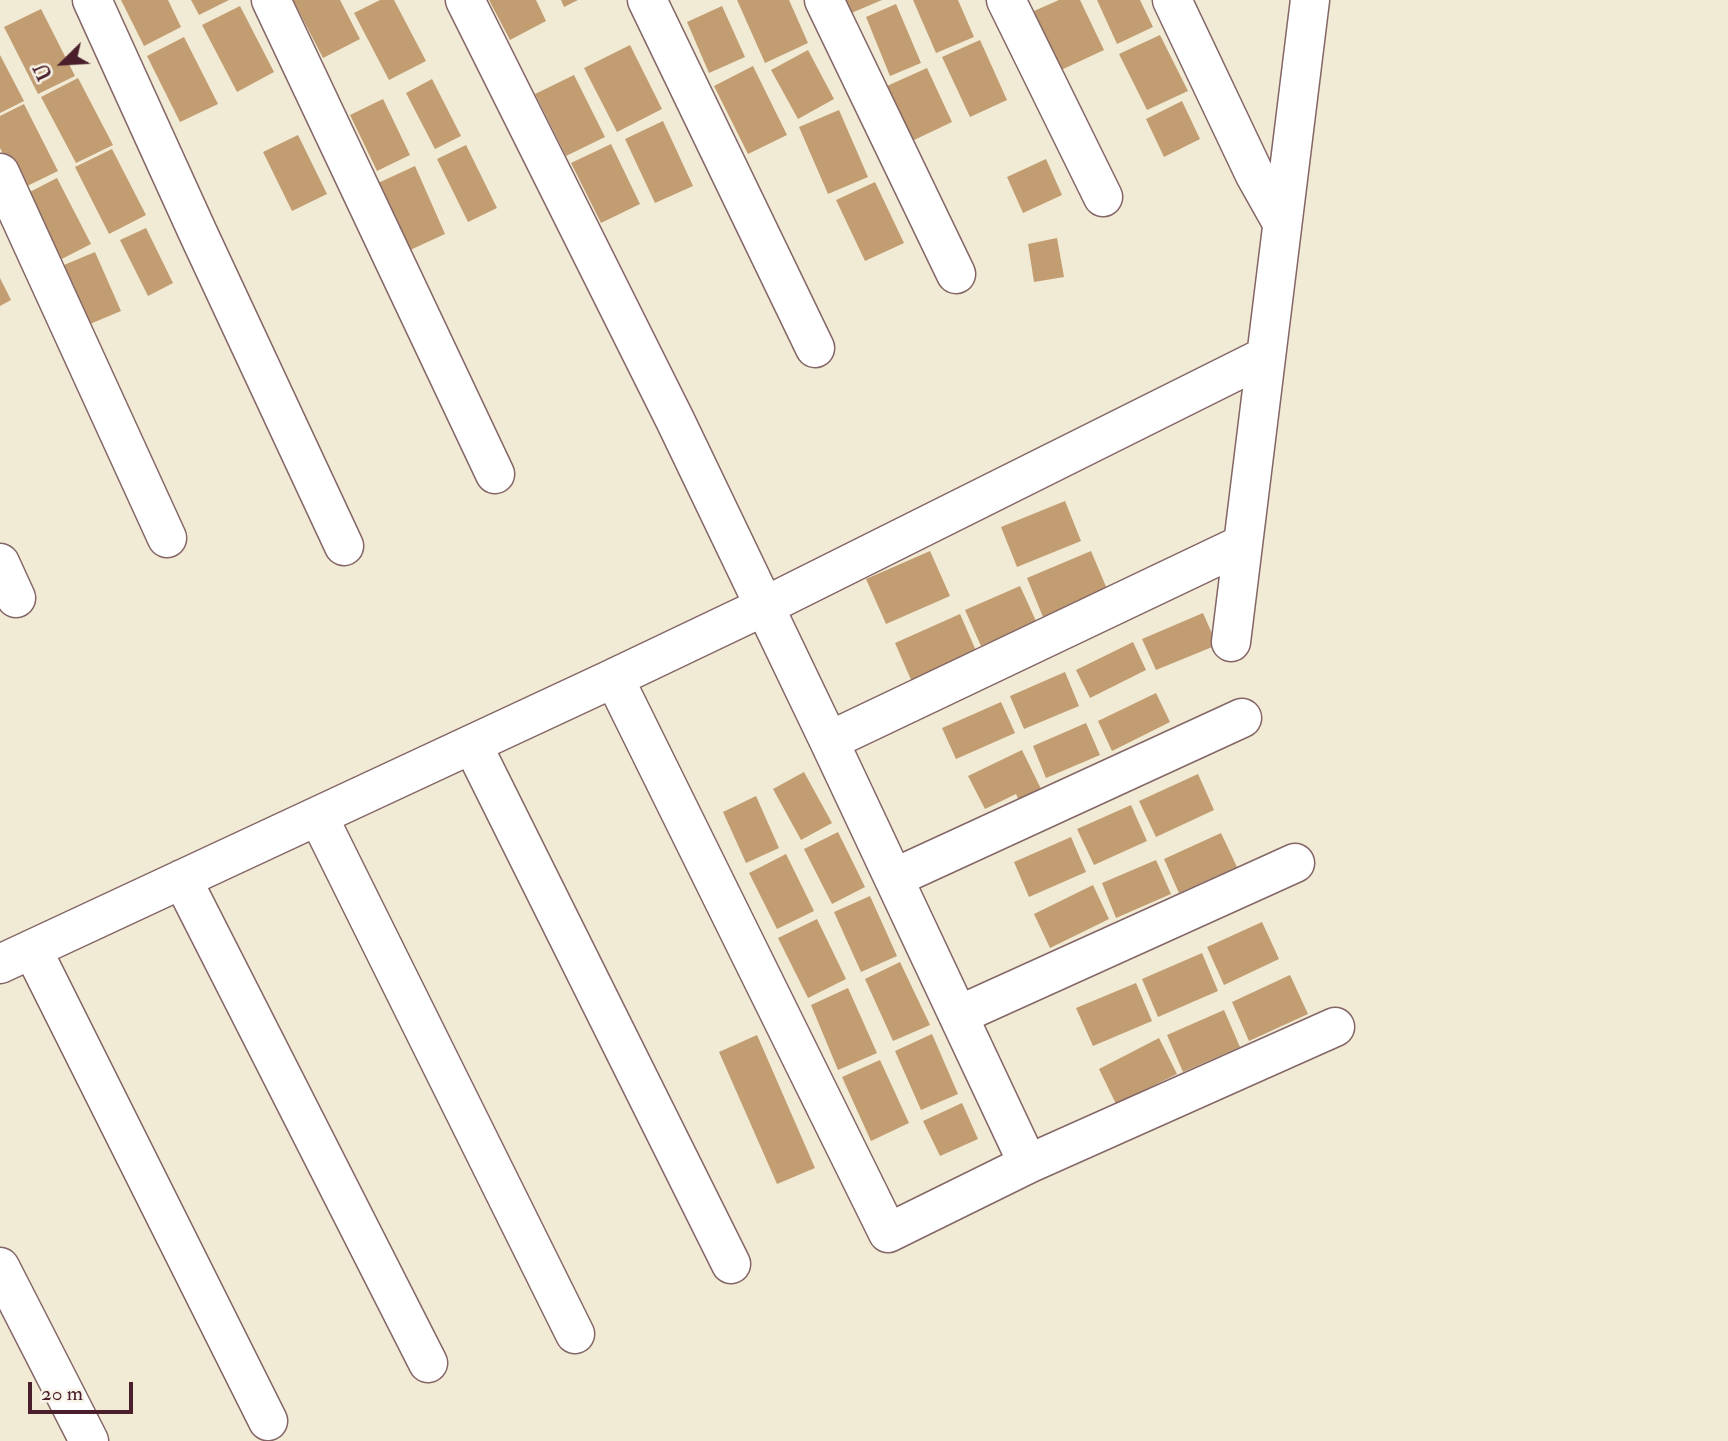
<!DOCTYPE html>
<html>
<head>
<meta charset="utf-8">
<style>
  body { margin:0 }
  #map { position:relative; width:1728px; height:1441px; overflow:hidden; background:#f1ead4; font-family:"IM FELL Double Pica",serif }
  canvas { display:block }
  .north { position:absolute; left:28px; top:28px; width:70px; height:70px; -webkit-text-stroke:5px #f7f3e8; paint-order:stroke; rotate:246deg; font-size:19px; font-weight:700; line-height:28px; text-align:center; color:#4a1f2b }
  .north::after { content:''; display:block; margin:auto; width:24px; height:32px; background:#4a1f2b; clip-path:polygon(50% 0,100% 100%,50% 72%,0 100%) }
  .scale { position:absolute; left:28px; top:1382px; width:105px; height:32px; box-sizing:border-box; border:4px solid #4a1f2b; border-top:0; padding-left:9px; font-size:21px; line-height:24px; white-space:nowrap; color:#4a1f2b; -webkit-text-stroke:5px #f7f3e8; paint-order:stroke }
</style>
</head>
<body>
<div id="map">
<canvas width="1728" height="1441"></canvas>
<div class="north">U</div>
<div class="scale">20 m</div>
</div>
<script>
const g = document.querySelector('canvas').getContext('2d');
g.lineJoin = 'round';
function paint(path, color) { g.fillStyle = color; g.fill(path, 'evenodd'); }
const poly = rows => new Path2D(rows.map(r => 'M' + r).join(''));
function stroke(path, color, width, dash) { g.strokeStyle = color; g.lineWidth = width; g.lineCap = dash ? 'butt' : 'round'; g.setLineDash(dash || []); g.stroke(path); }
const building = poly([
  [121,0,168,0,181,27,144,46],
  [191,0,229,0,199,15],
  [293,0,340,0,360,39,323,58],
  [380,0,394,0,426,61,389,80,354,13],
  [489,0,536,0,546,21,510,40],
  [561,0,578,0,564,7],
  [737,0,789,0,808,43,765,63],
  [835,0,882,0,842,17],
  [913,0,958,0,974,37,936,53],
  [1059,0,1080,0,1104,50,1061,70,1034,11],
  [1097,0,1140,0,1153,27,1117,44],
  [896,4,921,63,890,76,866,17],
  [240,6,274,72,237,92,202,25],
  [722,6,745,57,709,73,687,22],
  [41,9,75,76,38,94,4,27],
  [1160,35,1188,91,1147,110,1119,54],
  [184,37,218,104,180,122,147,56],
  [980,40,1007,100,970,117,942,57],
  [630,45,662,109,617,132,584,68],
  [808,50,834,99,798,119,771,70],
  [0,55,24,101,0,113],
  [753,66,787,135,748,154,714,86],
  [927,68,952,122,912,141,887,86],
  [574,75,605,137,566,156,535,94],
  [78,78,113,145,76,163,41,97],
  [432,79,461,136,435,149,406,93],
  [383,99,410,155,377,171,350,115],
  [1182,101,1200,139,1164,157,1146,119],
  [24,104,58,171,21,189,0,148,0,116],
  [839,110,868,177,828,194,799,127],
  [663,121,693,186,655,203,625,139],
  [298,135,327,194,292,211,263,152],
  [611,144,640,204,601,223,571,163],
  [466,145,497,208,468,222,437,159],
  [112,149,146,215,109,234,75,167],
  [1046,159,1062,195,1023,213,1007,177],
  [415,166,445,234,408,251,378,183],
  [57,178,91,244,54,263,20,197],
  [875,182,904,243,865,261,836,200],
  [146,228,173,283,148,296,120,240],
  [1057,238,1064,277,1034,282,1028,244],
  [95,252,121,311,90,324,64,265],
  [0,278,11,300,0,306],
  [1065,501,1081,541,1017,567,1001,527],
  [930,551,950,596,886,624,866,579],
  [1091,551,1107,589,1043,617,1027,578],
  [1020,586,1036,621,981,646,965,610],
  [1203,613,1217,645,1156,670,1142,639],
  [960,614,977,653,912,682,895,643],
  [1133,642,1146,670,1090,698,1076,670],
  [1065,672,1079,706,1024,729,1010,696],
  [1156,693,1170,722,1112,751,1098,721],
  [1001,702,1015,733,956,759,942,728],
  [1086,723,1100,755,1046,778,1033,746],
  [1022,750,1044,795,1021,806,1016,794,985,809,968,776],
  [804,772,832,823,801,840,773,789],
  [1198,774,1214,810,1156,837,1139,801],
  [756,796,779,848,746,863,723,812],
  [1131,805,1147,841,1094,865,1077,829],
  [838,832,865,887,832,904,804,849],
  [1221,833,1237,867,1179,893,1164,859],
  [1071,837,1086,872,1029,897,1014,862],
  [786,854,814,911,777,929,749,873],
  [1156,860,1171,894,1116,918,1102,883],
  [1093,885,1109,919,1050,948,1034,914],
  [870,896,897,956,861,972,834,912],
  [817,919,846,979,808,998,778,938],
  [1262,922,1279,959,1224,985,1207,947],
  [1202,953,1218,991,1158,1017,1142,979],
  [900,962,930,1025,893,1041,865,979],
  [1290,975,1308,1014,1249,1041,1232,1002],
  [1136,983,1152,1021,1093,1046,1076,1008],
  [848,988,877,1053,838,1070,811,1005],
  [1224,1010,1240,1047,1183,1072,1167,1035],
  [932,1034,958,1094,921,1110,895,1051],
  [757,1035,815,1168,777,1184,719,1052],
  [1159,1038,1177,1074,1116,1104,1099,1069],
  [880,1060,909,1123,871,1141,842,1077],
  [962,1103,978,1139,940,1156,923,1121]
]);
const street = poly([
  [92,0,198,233,344,546],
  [271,0,495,474],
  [465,0,675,420,829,741,1028,1164],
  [647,0,815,348],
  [824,0,956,274],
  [1006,0,1103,197],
  [1172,0,1255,175,1282,223],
  [0,173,167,538],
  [1266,356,765,606,614,678,888,1233,1028,1164,1335,1027],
  [0,563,16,598],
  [1231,642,1310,0],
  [829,741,1243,544],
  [472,744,731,1264],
  [318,816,575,1334],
  [894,878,1242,718],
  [182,879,428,1363],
  [32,949,268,1421],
  [0,964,614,678],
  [959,1015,1295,863],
  [0,1267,89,1441]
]);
paint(building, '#c29d72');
stroke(street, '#846666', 41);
stroke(street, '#fff', 38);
</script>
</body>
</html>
